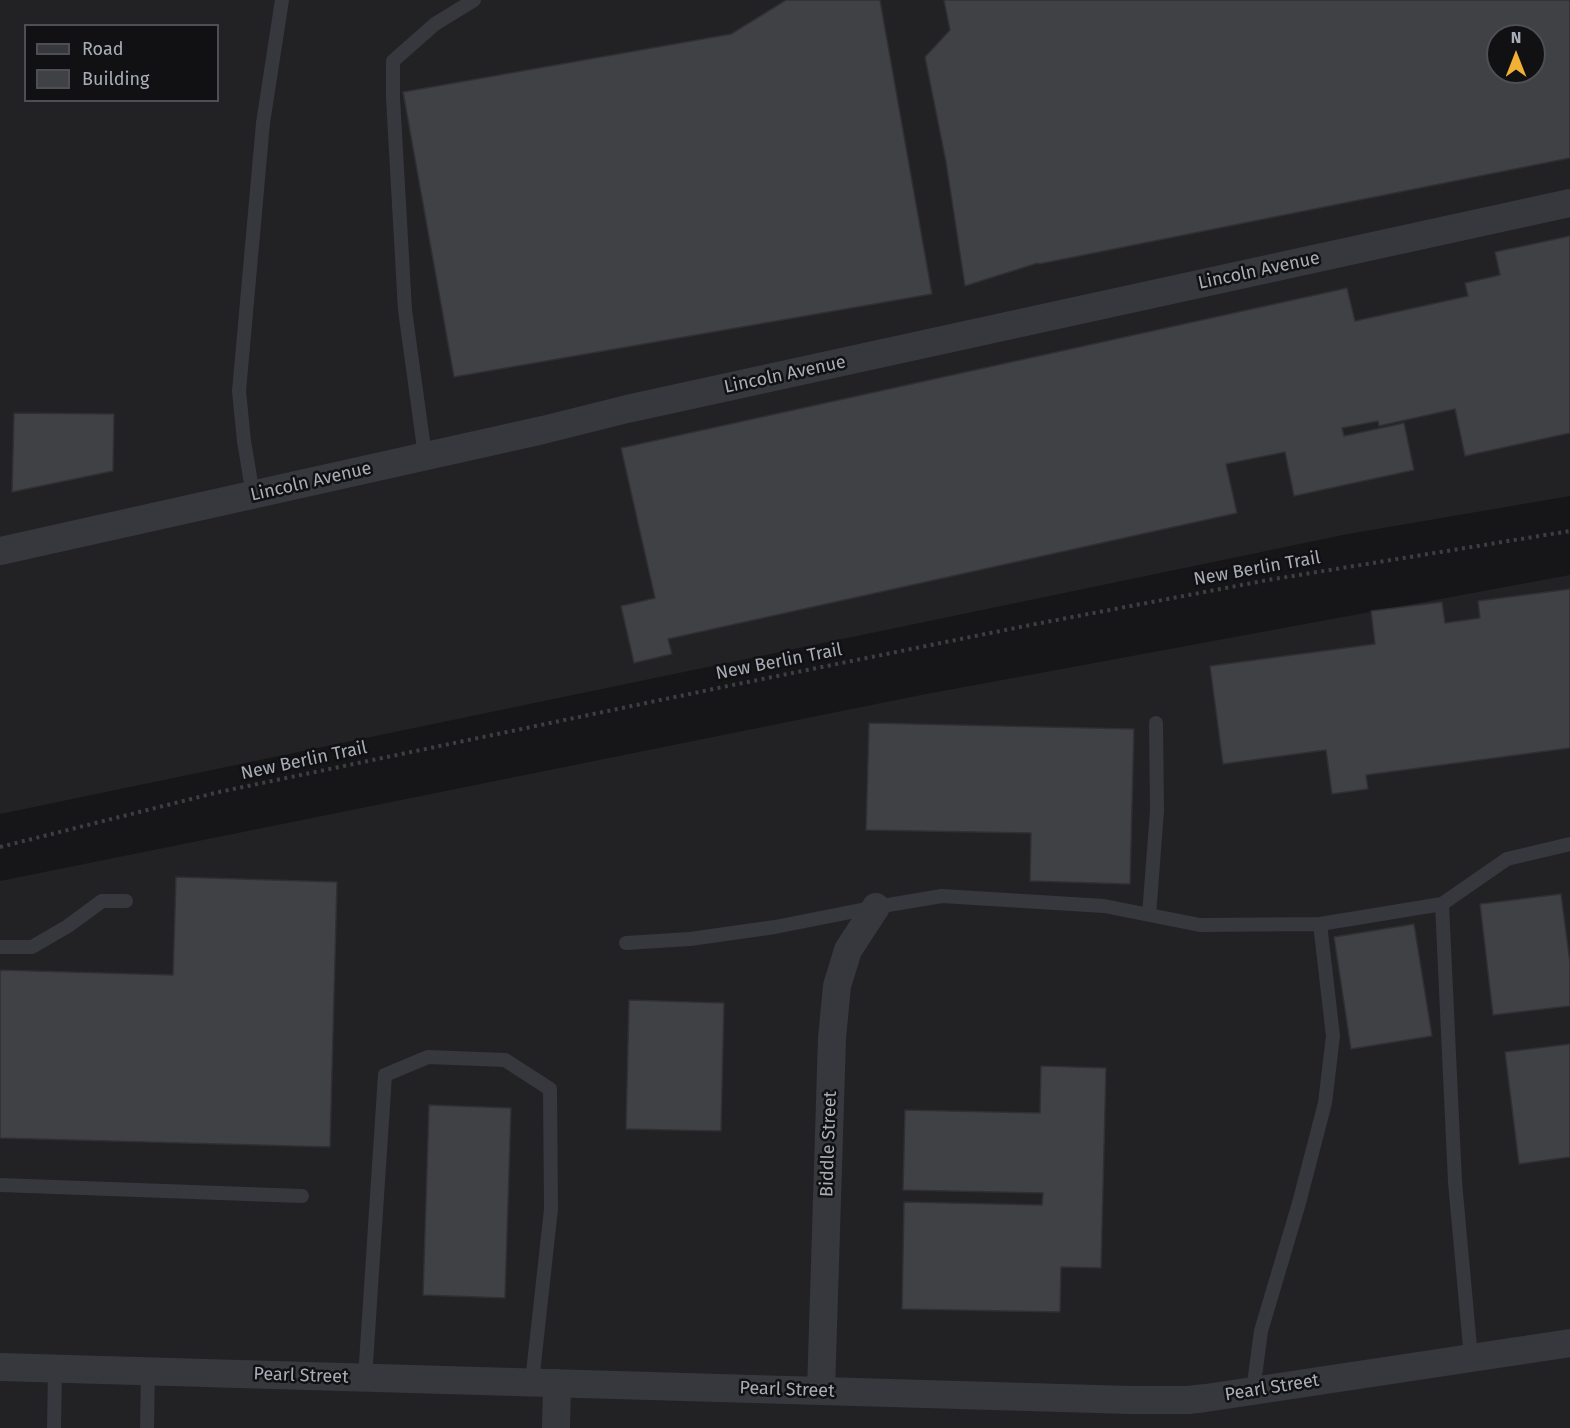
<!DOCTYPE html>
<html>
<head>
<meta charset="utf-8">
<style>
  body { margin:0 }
  #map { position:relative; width:1570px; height:1428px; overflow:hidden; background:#161618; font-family:"Fira Sans",sans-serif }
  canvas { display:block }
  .legend { position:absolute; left:24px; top:24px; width:195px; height:78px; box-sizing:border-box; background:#111113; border:2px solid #4d4f55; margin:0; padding:8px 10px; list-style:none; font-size:18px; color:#a8adb8 }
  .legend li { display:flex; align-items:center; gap:12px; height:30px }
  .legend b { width:30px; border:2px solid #4d4f55 }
  .north { position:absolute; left:1486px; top:24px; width:60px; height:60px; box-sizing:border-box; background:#111113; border:2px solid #4d4f55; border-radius:50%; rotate:0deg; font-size:16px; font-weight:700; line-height:24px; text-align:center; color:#a8adb8 }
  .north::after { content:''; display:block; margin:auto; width:21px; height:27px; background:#f2b134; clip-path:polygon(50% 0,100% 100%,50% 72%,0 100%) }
</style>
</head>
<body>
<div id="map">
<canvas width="1570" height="1428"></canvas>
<ul class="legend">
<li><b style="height:8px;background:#37383d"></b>Road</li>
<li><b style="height:16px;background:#404145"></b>Building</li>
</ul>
<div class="north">N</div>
</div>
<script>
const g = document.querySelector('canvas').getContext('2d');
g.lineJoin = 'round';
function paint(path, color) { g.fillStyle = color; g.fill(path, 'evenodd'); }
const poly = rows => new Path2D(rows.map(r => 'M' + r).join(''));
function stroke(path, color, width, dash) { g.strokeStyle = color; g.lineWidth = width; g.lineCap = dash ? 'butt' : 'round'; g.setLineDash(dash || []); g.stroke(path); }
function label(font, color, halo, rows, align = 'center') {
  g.font = font + ' "Fira Sans",sans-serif'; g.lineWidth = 5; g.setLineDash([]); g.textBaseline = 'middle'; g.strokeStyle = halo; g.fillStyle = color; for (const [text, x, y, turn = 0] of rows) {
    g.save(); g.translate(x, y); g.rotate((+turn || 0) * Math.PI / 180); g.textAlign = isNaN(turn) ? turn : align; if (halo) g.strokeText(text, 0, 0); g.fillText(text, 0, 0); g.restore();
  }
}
const built = poly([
  [0,0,1570,0,1570,496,1348,534,0,814],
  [26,26,218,26,218,100,26,100],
  [1498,36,1534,36,1534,72,1498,72],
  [1570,575,1570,1428,0,1428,0,881,921,695]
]);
const building = poly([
  [786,0,880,0,932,294,454,377,403,92,731,34,786,0],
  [944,0,1570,0,1570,158,1039,264,1038,263,965,286,946,162,925,57,950,30,944,0],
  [1498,36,1534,36,1534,72,1498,72,1498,36],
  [1570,236,1570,433,1465,456,1455,409,1379,426,1378,421,1342,428,1344,436,1404,423,1414,470,1294,496,1285,452,1226,464,1237,513,668,639,672,654,634,663,621,606,655,598,621,448,1347,288,1355,321,1468,296,1465,283,1500,275,1495,252,1570,236],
  [14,413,114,414,113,471,12,492,14,413],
  [1570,589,1570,748,1366,775,1368,789,1332,794,1326,750,1223,764,1210,666,1375,644,1371,611,1442,602,1445,623,1480,618,1478,601,1570,589],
  [869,723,1134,729,1130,884,1030,881,1031,833,866,830,869,723],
  [176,877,337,882,330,1147,0,1138,0,970,173,975,176,877],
  [1561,894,1570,963,1570,1006,1493,1015,1480,904,1561,894],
  [1414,924,1432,1036,1351,1049,1334,937,1414,924],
  [629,1000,724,1003,721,1131,626,1129,629,1000],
  [1570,1044,1570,1157,1519,1164,1505,1052,1570,1044],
  [1041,1066,1106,1068,1101,1268,1061,1267,1060,1312,902,1309,904,1202,1042,1205,1043,1193,903,1190,905,1110,1040,1113,1041,1066],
  [429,1105,511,1108,505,1298,423,1295,429,1105]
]);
const path = poly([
  [0,847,219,792,723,687,1025,626,1268,580,1570,531]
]);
const lane = poly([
  [425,456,405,310,393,98,393,61,435,24,474,0],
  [253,495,244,441,239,391,263,123,282,0],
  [1442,904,1455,1182,1471,1358],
  [1149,915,1157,811,1156,723],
  [626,943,690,939,775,927,876,907,942,896,1104,906,1200,925,1320,924,1442,904,1507,859,1570,844],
  [0,947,32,947,68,926,102,901,126,901],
  [0,1185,302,1196],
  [365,1378,385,1075,428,1057,505,1060,550,1089,551,1209,532,1382],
  [1253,1391,1261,1331,1299,1203,1325,1103,1333,1036,1320,924],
  [54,1428,55,1369],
  [147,1428,148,1371]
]);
const street = poly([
  [0,551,543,430,627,409,1570,203],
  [0,1367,1130,1400,1188,1400,1206,1398,1570,1343],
  [821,1391,832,1038,837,986,848,950,876,907],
  [556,1428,557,1383]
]);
const streetNames = [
  ["Lincoln Avenue",1259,271,-12],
  ["Lincoln Avenue",785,375,-12],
  ["Lincoln Avenue",311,482,-13],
  ["New Berlin Trail",1257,569,-10],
  ["New Berlin Trail",779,662,-11],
  ["New Berlin Trail",304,761,-12],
  ["Biddle Street",829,1144,-88],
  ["Pearl Street",301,1376,2],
  ["Pearl Street",1272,1388,-9],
  ["Pearl Street",787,1390,2]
];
paint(built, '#222225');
paint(building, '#404145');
stroke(building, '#303034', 1.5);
stroke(path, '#3d3f44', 4, [3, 4.5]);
stroke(lane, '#37383d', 14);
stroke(street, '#37383d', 28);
label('18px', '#a8adb8', '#111113', streetNames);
</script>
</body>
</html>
